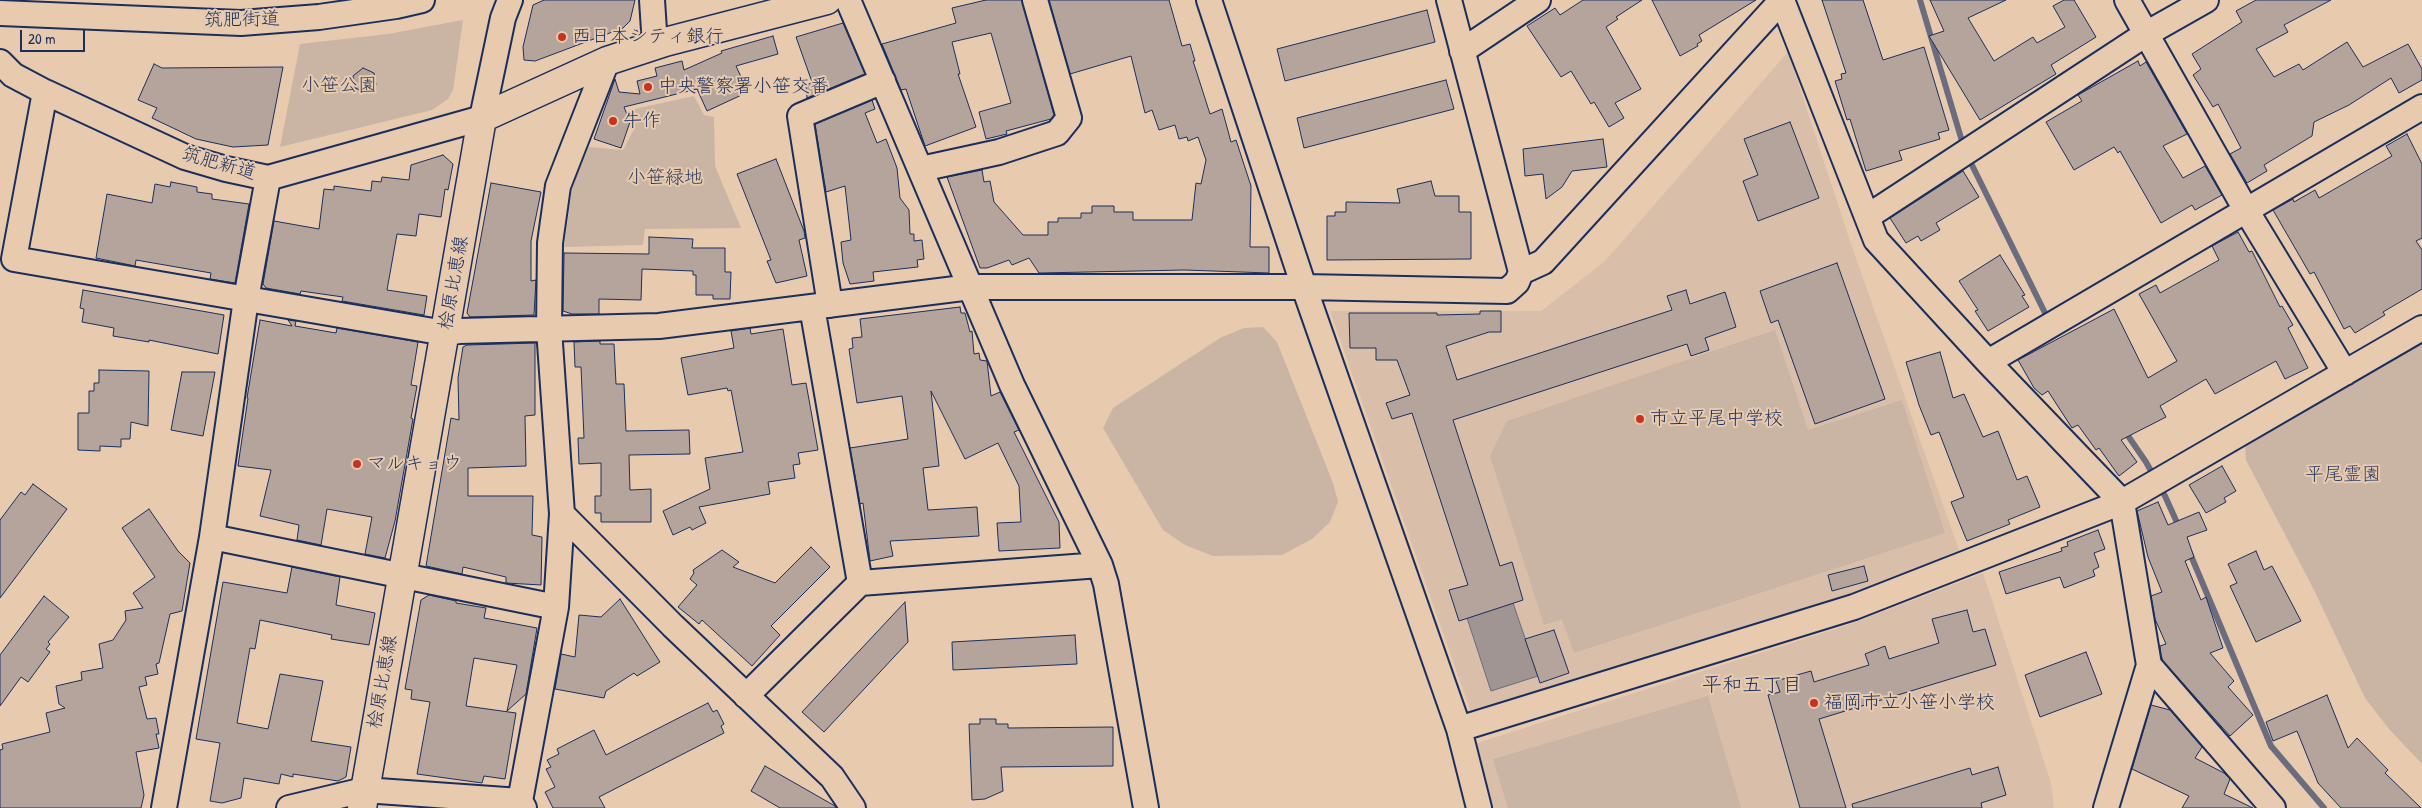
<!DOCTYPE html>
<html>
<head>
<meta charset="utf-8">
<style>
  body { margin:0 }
  #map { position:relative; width:2422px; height:808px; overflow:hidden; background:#e8cbaf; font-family:"Patrick Hand",sans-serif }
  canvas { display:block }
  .scale { position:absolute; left:20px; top:30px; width:65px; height:22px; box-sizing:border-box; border:2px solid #1b2f5e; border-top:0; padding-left:6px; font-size:15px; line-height:18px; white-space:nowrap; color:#1b2f5e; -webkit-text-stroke:4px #e8cbaf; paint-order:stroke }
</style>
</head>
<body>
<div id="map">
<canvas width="2422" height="808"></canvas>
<div class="scale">20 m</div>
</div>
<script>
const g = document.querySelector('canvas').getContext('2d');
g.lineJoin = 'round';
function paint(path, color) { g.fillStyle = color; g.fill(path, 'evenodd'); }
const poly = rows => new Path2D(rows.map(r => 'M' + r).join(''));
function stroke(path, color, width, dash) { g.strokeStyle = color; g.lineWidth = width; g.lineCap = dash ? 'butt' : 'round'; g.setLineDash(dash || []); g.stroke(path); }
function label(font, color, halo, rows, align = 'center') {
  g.font = font + ' "Patrick Hand","Klee One",sans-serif'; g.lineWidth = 4; g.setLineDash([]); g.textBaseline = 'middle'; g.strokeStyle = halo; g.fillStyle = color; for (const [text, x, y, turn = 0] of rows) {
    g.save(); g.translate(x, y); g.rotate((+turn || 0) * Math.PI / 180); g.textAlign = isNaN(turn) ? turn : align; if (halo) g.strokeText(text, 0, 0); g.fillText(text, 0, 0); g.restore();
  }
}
const built = poly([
  [1788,52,1851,244,1959,550,1842,601,1473,718,1330,311,1541,311,1605,261],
  [1983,573,2051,783,2054,808,1492,808,1474,744,1848,625]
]);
const green = poly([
  [463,20,453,90,448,99,432,110,280,147,300,44,388,34],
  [694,96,704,115,714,117,715,166,741,228,645,229,643,245,564,247,573,183,589,147,623,150,634,129,630,110],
  [1263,327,1277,342,1333,483,1338,502,1330,522,1312,539,1282,555,1213,556,1185,545,1163,530,1103,428,1113,408,1220,338,1244,328],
  [1775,330,1808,430,1902,400,1945,533,1574,653,1562,619,1544,625,1490,456,1507,421],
  [2422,338,2422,764,2389,729,2365,698,2314,590,2246,460,2245,440],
  [1708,696,1741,808,1508,808,1493,759]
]);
const water = poly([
  [1513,603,1538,676,1491,691,1467,618,1513,603]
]);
const stream = poly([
  [1920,0,1964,148],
  [1968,157,2049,321],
  [2124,430,2146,462,2165,496,2179,527],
  [2189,551,2271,746,2324,808]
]);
const building = poly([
  [544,0,635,0,630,21,623,28,535,61,524,60,523,47,533,5,544,0],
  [986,0,1022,0,1054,115,1051,119,1006,131,1007,134,986,139,979,112,1011,103,991,33,952,42,960,74,958,74,976,127,925,146,906,89,901,90,882,44,956,23,952,8,986,0],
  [1049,0,1169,0,1182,46,1190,44,1195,61,1193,61,1210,114,1222,109,1231,142,1236,140,1251,186,1250,247,1269,247,1269,273,1185,270,1039,273,1029,258,1012,265,1009,260,987,268,980,268,947,177,982,170,984,182,990,181,994,202,1023,235,1048,235,1048,222,1058,222,1058,218,1081,218,1081,213,1092,213,1092,206,1114,206,1114,212,1133,212,1133,220,1192,220,1196,183,1201,184,1206,160,1198,137,1188,141,1187,137,1179,139,1175,125,1159,130,1152,110,1145,113,1131,56,1070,74,1049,0],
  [1583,0,1642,0,1616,17,1618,19,1606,27,1641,89,1615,103,1624,118,1609,127,1594,102,1591,104,1571,71,1561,77,1527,26,1555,8,1560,15,1583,0],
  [1652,0,1756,0,1699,35,1702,41,1697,44,1698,46,1680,56,1652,0],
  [1822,0,1863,0,1883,60,1924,47,1949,130,1938,133,1940,139,1899,151,1902,160,1866,171,1850,119,1847,120,1835,81,1842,79,1841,74,1846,73,1822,0],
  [1930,0,2006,0,1968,18,1994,61,2033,37,2037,43,2065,27,2053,6,2064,0,2074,0,2096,37,2051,65,2056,74,1980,120,1929,36,1944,31,1930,0],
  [2256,0,2331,0,2284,25,2288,32,2256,49,2274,77,2299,64,2303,70,2347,42,2363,67,2408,44,2422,69,2422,80,2399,93,2391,78,2349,105,2314,122,2312,136,2264,165,2267,171,2247,183,2230,154,2241,148,2218,104,2213,107,2193,75,2201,69,2192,54,2242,22,2236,11,2256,0],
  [1427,10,1435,42,1285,81,1277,49,1427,10],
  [843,23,865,74,807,98,806,86,812,82,796,37,843,23],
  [773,36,778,54,736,66,748,92,707,111,697,89,624,107,630,122,621,148,594,139,615,79,619,92,640,94,637,81,657,76,655,68,682,61,684,70,722,53,721,51,773,36],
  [2138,61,2140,66,2146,62,2187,134,2163,146,2183,178,2205,166,2222,195,2195,210,2192,205,2161,223,2120,151,2118,153,2114,147,2074,170,2046,122,2082,101,2078,95,2138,61],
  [154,64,162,68,283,67,268,145,233,147,196,139,152,118,157,108,138,100,154,64],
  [363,68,374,73,376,85,367,93,355,88,353,76,363,68],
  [1446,80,1454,109,1304,148,1297,118,1446,80],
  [872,100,875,109,865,113,877,143,886,139,897,168,900,198,909,210,910,234,914,234,914,241,922,240,924,259,917,260,918,267,873,272,874,281,850,284,843,263,841,242,851,240,845,186,826,192,815,124,872,100],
  [1790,122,1819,198,1758,221,1743,181,1758,175,1744,139,1790,122],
  [2407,134,2422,164,2422,238,2416,241,2422,250,2422,289,2383,312,2385,315,2355,333,2350,326,2344,329,2314,272,2310,274,2273,210,2293,199,2294,202,2315,190,2319,198,2392,156,2386,146,2407,134],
  [1603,139,1607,167,1572,171,1562,187,1546,199,1543,174,1525,176,1523,149,1603,139],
  [443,155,453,164,448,190,445,189,441,217,419,214,416,236,397,234,387,290,427,296,424,315,342,301,343,297,301,291,300,294,266,288,263,284,274,221,319,229,324,189,334,190,334,186,371,191,372,181,381,182,382,177,409,180,411,165,443,155],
  [776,159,804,231,805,238,799,240,807,276,776,283,767,261,771,260,737,174,776,159],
  [1963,171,1979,197,1936,223,1940,230,1921,241,1918,236,1906,243,1890,218,1963,171],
  [1431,181,1435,196,1459,196,1459,212,1471,212,1471,259,1327,260,1327,216,1335,216,1335,212,1346,212,1346,202,1400,203,1397,189,1431,181],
  [171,182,197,187,197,192,212,194,212,199,249,204,235,283,210,279,211,273,136,260,135,266,96,258,107,194,152,203,155,184,170,187,171,182],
  [491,183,541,192,531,241,531,281,536,280,534,315,470,317,467,313,491,183],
  [2238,232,2249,252,2252,251,2280,307,2282,306,2293,325,2288,328,2308,368,2285,379,2276,361,2215,394,2206,379,2160,406,2166,417,2121,440,2137,462,2119,476,2099,448,2096,450,2078,425,2072,428,2048,391,2042,395,2034,388,2018,360,2114,309,2148,378,2177,361,2139,294,2156,285,2160,293,2219,260,2212,246,2238,232],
  [649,237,693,239,692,248,725,248,725,272,731,272,730,299,713,299,713,295,696,295,696,275,693,275,693,271,642,269,641,300,599,299,599,314,572,314,563,311,564,253,649,254,649,237],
  [2000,255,2025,295,2022,296,2029,307,1988,331,1975,311,1978,310,1959,281,2000,255],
  [1837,263,1885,399,1815,424,1778,320,1771,323,1760,291,1837,263],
  [83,290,224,315,218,354,149,340,149,342,113,336,114,328,82,322,84,309,80,308,83,290],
  [1686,290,1690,304,1725,292,1736,327,1705,338,1709,350,1691,356,1687,344,1453,420,1500,566,1512,562,1523,600,1459,621,1449,590,1468,585,1412,413,1392,419,1386,403,1410,395,1397,360,1376,360,1376,348,1350,348,1349,313,1437,313,1437,315,1480,314,1480,311,1501,311,1501,332,1489,332,1446,346,1457,380,1672,310,1667,296,1686,290],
  [960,307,961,313,965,313,970,332,972,331,974,354,979,353,980,360,987,361,991,396,1000,392,1019,430,1014,432,1059,522,1060,548,999,551,997,523,1021,522,1019,486,998,443,965,459,931,391,939,466,923,468,928,510,977,507,979,536,890,541,893,556,870,561,863,503,860,504,850,448,908,439,902,396,857,403,849,349,853,348,852,338,862,337,860,319,960,307],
  [260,320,292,326,288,320,296,321,295,326,336,333,337,328,418,342,411,385,417,386,411,418,413,419,395,521,385,558,365,554,372,517,327,509,321,545,297,540,299,525,260,516,271,470,238,466,248,398,247,398,260,320],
  [750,328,751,334,783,329,792,385,806,383,818,450,798,453,800,464,793,465,795,478,768,482,770,494,699,507,706,523,692,530,690,527,673,535,663,511,710,489,705,458,743,452,731,390,728,391,727,388,688,395,681,358,734,348,731,331,750,328],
  [600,341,600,344,614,344,616,384,624,384,626,431,689,430,690,454,629,455,630,490,651,489,651,522,601,522,601,513,595,513,595,496,601,496,601,463,579,464,578,438,584,438,581,367,575,367,574,342,600,341],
  [535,343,535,415,525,416,526,466,468,468,468,496,533,496,532,535,542,537,541,585,506,583,506,577,463,567,462,574,426,566,451,418,459,420,458,378,463,347,467,345,535,343],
  [1940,352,1953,398,1964,394,1983,437,1998,431,2017,480,2027,476,2040,507,2008,520,2010,524,1967,541,1951,502,1964,497,1939,432,1931,435,1919,405,1906,362,1940,352],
  [99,370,149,371,148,426,131,422,130,439,121,439,121,447,100,446,100,451,78,450,78,413,89,413,89,391,94,391,94,383,99,383,99,370],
  [182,372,215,372,203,436,171,430,182,372],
  [2222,466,2236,491,2224,498,2226,502,2206,513,2189,485,2222,466],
  [33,484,67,509,0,598,0,520,21,492,25,495,33,484],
  [2158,502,2168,525,2199,512,2207,530,2187,537,2194,557,2185,561,2201,600,2206,597,2223,648,2210,653,2234,681,2228,687,2253,715,2230,736,2163,661,2161,655,2160,646,2166,644,2155,619,2151,596,2162,592,2148,557,2137,511,2158,502],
  [149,509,178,551,190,563,182,611,170,614,159,663,156,664,158,674,145,677,147,685,139,687,147,719,156,718,159,734,156,734,159,748,136,752,144,795,141,808,0,808,0,750,3,749,2,744,50,732,46,713,65,708,59,704,56,686,82,680,81,672,103,668,99,644,113,640,126,620,125,611,143,608,133,593,155,577,122,528,149,509],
  [2098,530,2105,549,2094,553,2099,567,2093,570,2095,576,2064,588,2060,577,2006,594,1999,572,2062,551,2061,548,2068,546,2067,542,2098,530],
  [811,547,830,567,771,626,780,635,752,666,702,620,699,624,678,607,697,585,690,579,694,573,693,570,722,550,739,562,733,567,775,583,811,547],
  [2256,551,2264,570,2272,566,2301,621,2256,642,2230,586,2237,583,2228,564,2256,551],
  [1864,566,1868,581,1832,591,1828,575,1864,566],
  [292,567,340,577,336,605,375,613,369,645,331,639,332,635,260,620,255,649,250,648,237,723,268,729,280,674,323,681,311,741,351,747,346,777,338,781,293,774,293,777,281,774,279,784,244,778,241,798,222,803,210,801,220,743,196,739,223,582,287,593,292,567],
  [429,595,456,601,456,603,486,608,484,618,537,628,526,694,507,711,517,665,474,658,466,706,516,713,505,779,484,776,482,783,417,774,430,702,411,699,412,690,405,689,421,600,429,595],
  [44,596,69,617,48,642,50,644,46,649,50,652,28,682,21,677,0,706,0,655,44,596],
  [620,599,660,662,637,676,634,673,606,691,604,698,555,689,561,654,575,657,579,615,601,617,620,599],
  [905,602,908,642,824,732,802,712,905,602],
  [1967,610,1973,632,1985,629,1996,665,1819,719,1846,808,1800,808,1768,695,1780,692,1776,681,1811,671,1814,682,1869,665,1865,654,1885,646,1889,659,1939,643,1932,619,1967,610],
  [1554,630,1569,673,1540,683,1525,639,1554,630],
  [1075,635,1077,664,953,670,952,642,1075,635],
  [2086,652,2102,694,2040,717,2025,675,2086,652],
  [2327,695,2348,748,2357,738,2388,770,2385,773,2421,808,2341,808,2318,783,2297,731,2273,741,2266,722,2327,695],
  [708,703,713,712,717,710,724,724,721,726,724,733,599,797,605,808,553,808,545,792,555,787,546,769,551,767,547,760,559,754,557,749,594,730,606,755,708,703],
  [2151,705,2170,710,2202,747,2195,758,2224,773,2230,779,2224,794,2253,808,2182,808,2189,796,2132,769,2151,705],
  [980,719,996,719,996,724,1008,724,1008,728,1113,727,1113,766,1001,767,1003,791,985,799,972,800,969,724,980,724,980,719],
  [765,766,835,806,836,808,780,808,751,791,765,766],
  [1998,767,2006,795,1981,803,1982,808,1853,808,1852,804,1970,768,1972,775,1998,767]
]);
const minor = poly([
  [652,0,655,46],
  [848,0,1012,385,1100,565,1106,584,1146,808],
  [1209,0,1304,287,1459,729,1854,607,2122,502,2422,328],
  [1782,0,1876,240,1988,362,2122,502,2149,665,2106,808],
  [2127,0,2246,210,2345,373],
  [0,13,241,23,319,17,396,6,422,0],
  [1462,51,1538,0],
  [0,62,13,75,45,92,185,157,226,169,268,178,482,118,503,18,510,0],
  [45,92,14,259,445,333,459,331,659,326,971,287,1304,287,1507,291,1517,282,1521,272,1449,0],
  [921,169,999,152,1057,133,1069,118,1035,0],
  [1867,217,2146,34,2206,0],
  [1521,272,1543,262,1782,0],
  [830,305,800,116,883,81],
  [812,307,860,583],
  [1988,362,2422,107],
  [562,514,673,626,832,777,853,808],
  [212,537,556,607],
  [2149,665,2273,808],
  [746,696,860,583,1100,565],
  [1459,729,1479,808],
  [164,808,212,537,246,299,268,178],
  [289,808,364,790,520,801],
  [524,808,520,801,556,607,562,514,549,329,550,243,558,186,607,61]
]);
const major = poly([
  [362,808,482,118,607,61,665,42,827,0]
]);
const markers = [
  [562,37,5,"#c8321e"],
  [648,87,5,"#c8321e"],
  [613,121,5,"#c8321e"],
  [1640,419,5,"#c8321e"],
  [357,464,5,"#c8321e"],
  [1814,703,5,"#c8321e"]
];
const streetNames = [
  ["筑肥街道",242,20,-1],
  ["筑肥新道",219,164,16],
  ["桧原比恵線",454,283,-80],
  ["桧原比恵線",383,682,-80]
];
const poiNames = [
  ["西日本シティ銀行",572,37],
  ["中央警察署小笹交番",658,87],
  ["牛作",623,121],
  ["市立平尾中学校",1650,419],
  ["マルキョウ",367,464],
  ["福岡市立小笹小学校",1824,703]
];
const parkNames = [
  ["小笹公園",339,86],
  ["小笹緑地",665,178],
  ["平尾霊園",2343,475]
];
const neighbourhoodNames = [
  ["平和五丁目",1752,686]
];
paint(built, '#d9bfa9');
paint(green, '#cab4a3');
paint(water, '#a19594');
stroke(water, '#6b6c7e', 1);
stroke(stream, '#6b6c7e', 6);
paint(building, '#b5a49b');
stroke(building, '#1b2f5e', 1);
stroke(minor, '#1b2f5e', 28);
stroke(major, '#1b2f5e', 31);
stroke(minor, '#e8cbaf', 24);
stroke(major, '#e8cbaf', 28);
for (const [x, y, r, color] of markers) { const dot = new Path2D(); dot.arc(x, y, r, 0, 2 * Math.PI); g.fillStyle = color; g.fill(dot); stroke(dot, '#e8cbaf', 2); }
label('19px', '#1b2f5e', '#e8cbaf', streetNames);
label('19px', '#1b2f5e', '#e8cbaf', poiNames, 'left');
label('19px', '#2c3c65', '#e8cbaf', parkNames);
label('20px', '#1b2f5e', '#e8cbaf', neighbourhoodNames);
</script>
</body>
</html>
